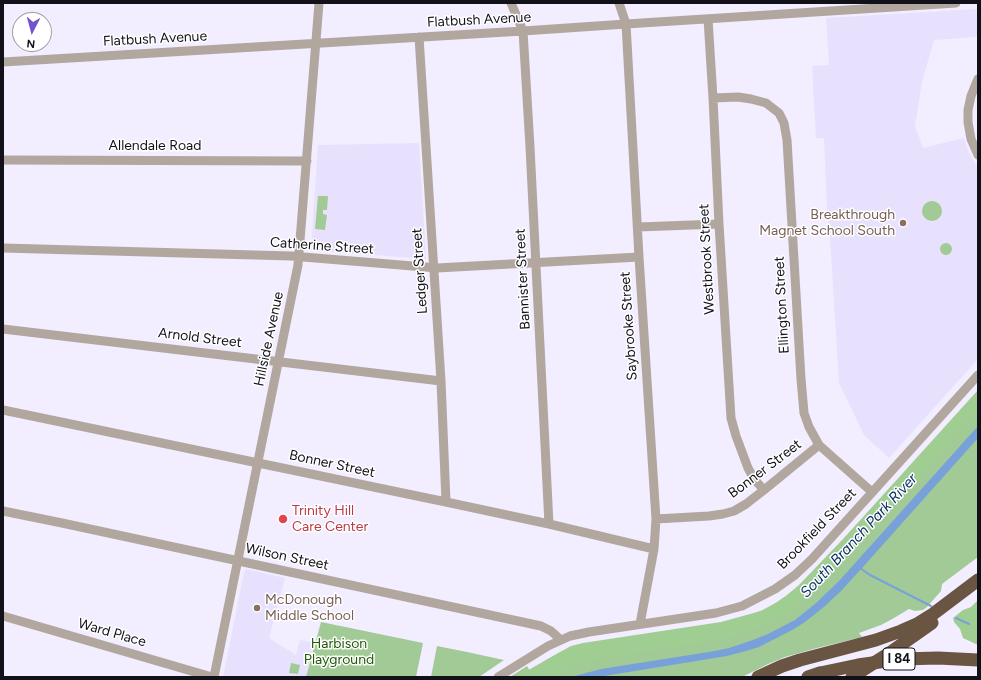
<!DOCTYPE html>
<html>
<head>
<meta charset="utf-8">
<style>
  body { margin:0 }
  #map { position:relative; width:981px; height:680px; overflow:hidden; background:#f2edff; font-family:Figtree,sans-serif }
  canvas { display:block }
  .frame { position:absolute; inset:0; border:4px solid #121019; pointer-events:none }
  .north { position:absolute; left:12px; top:12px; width:40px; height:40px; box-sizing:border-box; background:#fff; border:1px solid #a09fa3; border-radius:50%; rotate:186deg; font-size:11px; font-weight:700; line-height:16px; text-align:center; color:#121019 }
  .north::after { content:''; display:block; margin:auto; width:14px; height:18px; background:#7253cc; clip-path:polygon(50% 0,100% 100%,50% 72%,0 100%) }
</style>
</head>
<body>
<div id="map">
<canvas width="981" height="680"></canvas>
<div class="frame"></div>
<div class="north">N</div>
</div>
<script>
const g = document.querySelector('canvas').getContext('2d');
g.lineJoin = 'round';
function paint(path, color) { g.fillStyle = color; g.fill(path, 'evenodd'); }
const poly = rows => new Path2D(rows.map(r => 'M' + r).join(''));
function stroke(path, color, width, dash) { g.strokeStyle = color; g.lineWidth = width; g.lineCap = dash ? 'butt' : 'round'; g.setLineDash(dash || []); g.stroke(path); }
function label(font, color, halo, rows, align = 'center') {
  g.font = font + ' Figtree,sans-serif'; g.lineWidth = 3; g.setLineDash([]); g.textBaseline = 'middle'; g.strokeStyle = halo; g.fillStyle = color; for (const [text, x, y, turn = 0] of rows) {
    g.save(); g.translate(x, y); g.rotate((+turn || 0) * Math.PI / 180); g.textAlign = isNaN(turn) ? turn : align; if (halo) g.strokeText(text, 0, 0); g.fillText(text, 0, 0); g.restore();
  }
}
const built = poly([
  [976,9,978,10,978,37,934,40,922,82,915,126,923,148,964,138,969,153,978,168,978,359,889,458,864,435,839,383,830,237,827,209,824,138,816,138,812,66,829,65,826,18],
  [419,143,426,259,311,250,318,145],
  [246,569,285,578,269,638,296,655,300,640,315,643,306,677,223,677,244,572]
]);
const green = poly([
  [318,196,328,196,327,210,323,210,323,214,327,215,325,230,315,229],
  '922 211a10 10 0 1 1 20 0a10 10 0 1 1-20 0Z',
  '940 249a6 6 0 1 1 12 0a6 6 0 1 1-12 0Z',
  [978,395,978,557,942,584,941,591,927,607,923,610,915,611,909,609,894,618,881,625,859,633,862,637,817,648,785,657,768,664,742,677,510,677,527,666,530,671,546,660,562,651,736,620,763,610,774,605,794,592],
  [321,622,423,643,416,677,306,677],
  [437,646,467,652,504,660,479,677,431,677],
  [291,663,300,665,298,674,289,673]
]);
const forest = poly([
  [978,390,978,412,834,574,795,610,768,624,748,632,719,640,597,660,573,666,549,677,516,677,571,646,583,643,721,622,761,611,777,602,787,595,799,585,844,538],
  [978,600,978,645,963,638,960,629,954,622,953,618,963,610,971,607],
  [699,671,700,677,661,677]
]);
const water = poly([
  [978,426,978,438,863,567,841,591,825,606,805,622,794,629,759,647,746,651,727,656,598,677,571,677,601,669,715,651,729,648,753,640,768,634,795,620,815,604,839,581]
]);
const stream = poly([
  [860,568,870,575,931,606],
  [956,618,969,624]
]);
const minor = poly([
  [511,3,523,31,530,147,549,524],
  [619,3,626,24,639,257,656,519,654,549,640,624],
  [708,19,713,98,719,224,731,418,736,436,748,468,754,479,764,490],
  [419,37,441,381,446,502],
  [3,62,523,31,626,24,956,3],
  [978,79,971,96,968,110,968,122,971,139,978,155],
  [713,98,738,97,751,99,766,103,779,113,784,123,787,140,801,379,804,413,809,427,819,445,872,492],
  [3,160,307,161],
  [638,227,719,224],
  [3,248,291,256,437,268,639,257],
  [3,329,441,381],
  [3,410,446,502,549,524,654,549],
  [3,511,62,523,541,626,551,631,561,640],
  [656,519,709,516,723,514,734,511,746,504,764,490,819,445],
  [3,616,212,677],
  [214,677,298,265,319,3],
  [498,677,548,646,570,636,589,632,716,613,742,606,775,589,795,575,812,559,978,375]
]);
const highway = poly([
  [758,677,782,666,800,660,876,640,901,631,917,624,933,614,978,580],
  [808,677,820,673],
  [852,677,888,654,932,623]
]);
const highwayBridge = poly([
  [820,673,858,665,901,659,938,658,978,660]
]);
const markers = [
  [903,223,4,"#8d6e63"],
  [283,519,5,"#e0444e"],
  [257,608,4,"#8d6e63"]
];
const shields = [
  [899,659,32]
];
const shieldNames = [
  ["I 84",899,659]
];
const streetNames = [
  ["Flatbush Avenue",479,20,-3],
  ["Flatbush Avenue",155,39,-3],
  ["Allendale Road",155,146],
  ["Catherine Street",322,246,4],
  ["Westbrook Street",707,259,-93],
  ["Ledger Street",420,271,-94],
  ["Bannister Street",523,279,-93],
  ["Ellington Street",782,305,-93],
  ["Saybrooke Street",629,326,-94],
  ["Arnold Street",200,338,7],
  ["Hillside Avenue",269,339,-78],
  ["Bonner Street",332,464,12],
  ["Bonner Street",765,469,-37],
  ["Brookfield Street",817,529,-46],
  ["Wilson Street",287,557,12],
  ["Ward Place",112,633,16]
];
const educationNames = [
  ["Breakthrough",895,215],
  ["Magnet School South",895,231],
  ["McDonough",265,600,"left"],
  ["Middle School",265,616,"left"]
];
const healthNames = [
  ["Trinity Hill",292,511],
  ["Care Center",292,527]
];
const parkNames = [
  ["Harbison",339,644],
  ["Playground",339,660]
];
const waterNames = [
  ["South Branch Park River",859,536,-47]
];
paint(built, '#e8e1fd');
paint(green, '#a2ca97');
paint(forest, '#9fcd92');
paint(water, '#78a1d9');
stroke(stream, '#78a1d9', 2);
stroke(minor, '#b1a79e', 9);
stroke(highway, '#695542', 13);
stroke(highwayBridge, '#695542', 13);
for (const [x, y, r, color] of markers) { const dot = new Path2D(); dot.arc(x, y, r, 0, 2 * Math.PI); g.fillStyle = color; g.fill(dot); stroke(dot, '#fff', 1.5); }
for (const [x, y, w] of shields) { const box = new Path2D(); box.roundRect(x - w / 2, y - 11, w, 22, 3); g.fillStyle = '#fff'; g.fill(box); stroke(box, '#121019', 1); }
label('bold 13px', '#121019', null, shieldNames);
label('14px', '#121019', '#fff', streetNames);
label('14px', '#785e54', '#fff', educationNames, 'right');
label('14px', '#be3a42', '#fff', healthNames, 'left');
label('14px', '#1f5906', '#fff', parkNames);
label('italic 15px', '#0b3366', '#fff', waterNames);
</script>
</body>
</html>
